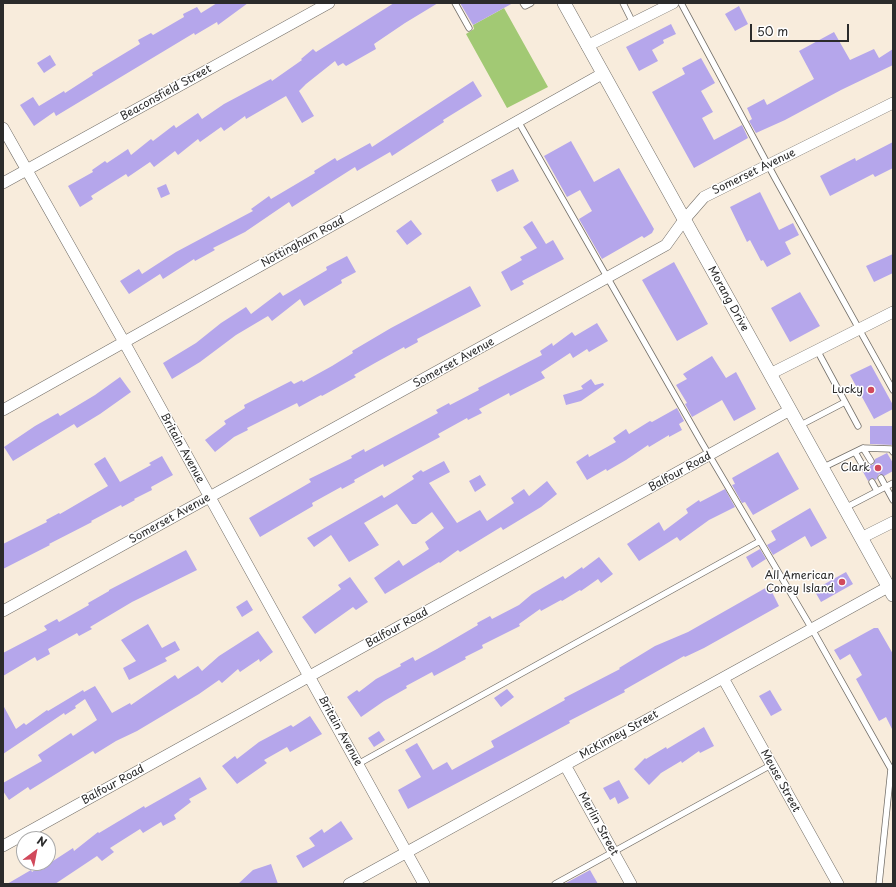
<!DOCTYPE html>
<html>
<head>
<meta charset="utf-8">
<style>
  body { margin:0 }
  #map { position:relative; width:896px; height:887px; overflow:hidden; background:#f8ecdc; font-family:"Playpen Sans",sans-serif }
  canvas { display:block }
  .frame { position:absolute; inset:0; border:4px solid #2b2b2b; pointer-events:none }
  .north { position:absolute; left:16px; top:831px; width:40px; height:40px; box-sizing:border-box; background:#fff; border:1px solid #aaa; border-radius:50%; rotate:32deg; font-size:11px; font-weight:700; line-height:16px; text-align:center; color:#2b2b2b }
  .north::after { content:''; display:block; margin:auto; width:14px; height:18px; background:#d1495b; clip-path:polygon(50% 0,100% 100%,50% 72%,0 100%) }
  .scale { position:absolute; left:750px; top:24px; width:99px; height:18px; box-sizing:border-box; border:2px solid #2b2b2b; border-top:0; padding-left:5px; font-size:12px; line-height:14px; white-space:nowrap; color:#2b2b2b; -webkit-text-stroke:3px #fff; paint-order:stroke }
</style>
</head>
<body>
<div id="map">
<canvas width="896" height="887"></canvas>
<div class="frame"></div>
<div class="north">N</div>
<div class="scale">50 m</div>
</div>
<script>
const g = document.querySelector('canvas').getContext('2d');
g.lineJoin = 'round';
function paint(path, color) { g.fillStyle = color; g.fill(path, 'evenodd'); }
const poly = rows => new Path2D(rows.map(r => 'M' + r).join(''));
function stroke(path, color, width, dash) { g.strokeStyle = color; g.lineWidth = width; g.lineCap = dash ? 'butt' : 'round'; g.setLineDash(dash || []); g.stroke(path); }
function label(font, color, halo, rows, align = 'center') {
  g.font = font + ' "Playpen Sans",sans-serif'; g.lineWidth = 3; g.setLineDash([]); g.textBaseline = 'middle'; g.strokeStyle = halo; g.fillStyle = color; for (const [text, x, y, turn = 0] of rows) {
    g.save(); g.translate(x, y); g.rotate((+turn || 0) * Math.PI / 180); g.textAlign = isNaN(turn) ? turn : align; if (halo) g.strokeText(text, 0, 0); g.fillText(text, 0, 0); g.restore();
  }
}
const green = poly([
  [504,8,548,87,507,108,466,34,474,29,473,25]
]);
const building = poly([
  [217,3,248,3,218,25,217,22,195,35,194,33,56,116,54,112,34,126,20,105,33,97,39,106,64,91,65,93,93,75,92,73,140,44,138,40,151,33,153,35,184,17,183,14,197,7,201,13],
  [394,3,438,3,405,23,374,44,376,49,346,66,343,63,338,66,335,61,306,84,299,91,314,116,302,123,286,96,246,119,245,116,224,131,221,127,200,142,198,139,178,155,175,151,154,167,150,162,128,177,126,174,91,196,93,199,80,207,68,186,93,172,92,170,105,161,107,163,128,149,131,155,151,139,153,141,174,125,176,128,198,113,202,119,224,104,271,79,272,81,302,60,301,59,313,49,316,52],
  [460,3,513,3,473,25],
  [739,6,748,24,735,31,725,14],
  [671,24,676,34,663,40,664,43,652,50,658,61,639,71,626,47],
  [834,32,850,60,874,49,879,58,893,49,893,65,841,90,785,120,756,133,749,121,752,119,747,108,764,99,767,105,814,79,799,51],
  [50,55,56,65,44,73,37,63],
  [701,58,715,83,701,91,713,112,702,118,714,140,742,125,748,138,694,168,652,92,685,74,682,68],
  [473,81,482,96,443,120,444,122,392,156,390,152,357,171,355,167,292,207,289,202,245,232,213,248,215,250,195,261,194,259,163,279,160,274,129,294,120,281,139,269,142,274,176,252,253,211,251,209,269,196,271,199,315,173,314,171,335,158,337,161,370,143,372,147],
  [571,141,594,182,619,168,654,229,652,233,644,238,642,236,602,259,579,219,592,211,580,190,567,197,544,156],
  [893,142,893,168,875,177,873,174,830,196,820,176,855,158,856,161],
  [513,169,519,181,497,192,491,180],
  [166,184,170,194,161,198,157,188],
  [760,192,779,230,793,223,799,235,785,242,791,254,767,267,763,260,761,261,750,240,747,242,730,207],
  [411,220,422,234,407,245,396,231],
  [532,221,546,244,553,240,564,259,522,281,524,284,511,291,501,272,522,260,520,257,537,248,523,227],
  [893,254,893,273,874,282,866,266],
  [347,256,356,272,341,280,342,283,304,306,300,299,272,321,268,316,236,335,200,362,172,379,163,363,196,343,221,323,246,307,251,314,280,292,283,296,327,270,326,267],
  [674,262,708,324,677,341,642,280],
  [470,286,481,306,417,339,418,342,405,349,404,347,375,363,354,375,356,377,322,396,321,395,299,407,297,403,247,428,248,430,234,437,215,452,205,440,226,424,224,421,245,408,244,405,291,381,294,384,302,380,303,382,332,366,353,353,352,351,391,328],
  [800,292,820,326,790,342,771,308],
  [597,323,608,341,589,352,587,349,573,358,570,353,541,372,545,378,510,396,509,393,479,409,482,413,468,420,467,418,438,434,440,437,384,467,383,464,354,480,355,482,342,489,341,487,312,503,313,506,260,537,249,518,311,482,309,479,352,458,351,456,364,449,365,452,438,413,436,410,449,403,450,405,479,390,478,388,542,355,540,351,552,343,553,346,572,332,575,336],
  [712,356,726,378,736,372,756,409,734,421,722,400,692,417,685,404,687,403,676,385,687,379,683,374],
  [871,365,893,405,893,409,874,419,850,375],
  [120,377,131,392,100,414,77,428,74,424,13,461,4,447,35,426,58,413,60,416,95,395],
  [591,379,595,385,603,383,604,385,581,401,566,405,563,395,583,389,581,386],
  [677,408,684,421,679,424,682,430,669,437,669,435,649,447,648,445,626,460,607,471,606,469,587,480,576,462,588,454,589,457,616,442,613,438,626,429,629,434,650,421,652,422],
  [870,426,893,426,893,445,870,444],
  [778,452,799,489,753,515,745,502,742,503,732,485,735,484,732,478],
  [887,453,893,463,893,471,884,476,879,474,876,480,872,478,868,481,862,470,866,468,867,464,873,465,875,459],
  [162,456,173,475,151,487,152,490,134,499,135,500,122,507,121,505,91,521,92,522,49,544,50,545,3,569,3,544,47,522,46,520,59,513,60,514,108,486,94,464,105,457,120,482,151,465,149,463],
  [444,461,450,472,429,483,457,523,480,510,487,521,514,503,511,498,524,489,529,496,547,481,557,494,541,507,503,530,501,527,460,552,458,550,440,563,439,562,385,594,374,578,399,560,403,566,429,549,425,542,444,528,432,512,416,524,412,524,397,504,364,523,379,545,349,562,331,535,314,547,307,538,382,495,384,498,414,479,412,476,421,470,423,472],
  [480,475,486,485,475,492,469,481],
  [725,489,735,507,709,520,680,541,677,537,639,561,627,544,659,522,664,531,688,513,686,509,699,500,700,502],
  [810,508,827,538,811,547,805,536,773,555,767,545,776,540,771,531],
  [760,549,766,559,752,568,746,557],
  [186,550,197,570,132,602,90,627,92,629,79,636,77,633,48,649,50,654,37,661,35,657,3,676,3,653,47,630,44,626,57,619,59,622,89,605,88,603,109,591,109,590],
  [599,557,613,574,601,583,598,579,581,591,580,590,562,601,561,600,541,611,540,609,519,624,520,626,482,645,483,648,465,657,466,659,434,676,432,672,406,686,407,688,384,701,361,717,347,697,357,690,359,692,376,679,401,666,400,664,413,657,415,661,437,649,478,625,477,623,490,616,492,619,519,605,532,594,563,576,565,579,582,567,583,569],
  [846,572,853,584,821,602,814,590],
  [350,577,368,602,356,610,353,607,315,634,302,617,341,589,338,585],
  [769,586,779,606,704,648,685,657,684,656,661,669,624,690,625,692,569,721,570,723,514,753,408,809,398,790,421,777,405,750,417,743,433,770,447,762,452,770,494,747,491,741,565,700,564,698,620,669,619,668,655,646,688,632],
  [247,600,253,610,242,617,236,607],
  [148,624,162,648,175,641,180,650,165,658,167,661,129,680,123,668,136,661,121,640],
  [874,628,878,628,893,654,893,731,886,717,879,721,856,679,862,675,850,654,840,660,834,650],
  [258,631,273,652,260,662,259,659,240,672,238,669,222,683,219,680,199,694,137,731,116,741,95,754,93,751,30,790,28,787,9,800,3,791,3,783,42,761,38,755,71,733,73,736,97,720,85,699,75,706,76,708,65,715,64,713,3,754,3,705,16,729,24,723,26,725,47,710,48,711,83,690,84,692,95,686,112,713,130,703,131,705,175,675,178,679,198,666,202,671,219,656],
  [507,689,514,697,501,707,494,698],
  [770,690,782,710,771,716,759,696],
  [310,716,322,734,290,752,287,747,264,760,267,763,237,784,222,766,235,756,237,759,259,742,291,725,293,727],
  [704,727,714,746,700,753,699,751,682,763,681,761,661,773,649,785,634,769,645,758,646,759,666,747,667,749],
  [379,731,385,740,374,747,368,738],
  [200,777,207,789,189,799,191,802,174,815,176,819,163,826,161,822,143,833,140,829,110,848,114,852,102,861,97,856,55,884,7,884,31,870,32,872,43,863,48,863,48,859,50,857,53,861,73,848,74,851,98,832,99,833,144,806,145,808],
  [619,780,629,798,618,804,615,797,610,800,603,788],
  [341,821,353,839,303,868,296,856,315,846,309,838,322,829,324,833],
  [271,864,278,884,238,884,253,870],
  [590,870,598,884,564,884]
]);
const service = poly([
  [455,3,469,28],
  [523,3,525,6,531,3],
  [623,3,633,23],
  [681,3,775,178,893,390],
  [518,121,702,443,812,629,891,769,879,884],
  [817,350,858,426],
  [799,426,845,402],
  [863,448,891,449,893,452],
  [855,452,863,466],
  [822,468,863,448,871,461],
  [881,478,893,500],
  [872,482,877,491],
  [845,508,893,483],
  [358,764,760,541],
  [555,884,771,765]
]);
const minor = poly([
  [587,46,673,3],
  [3,128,124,342,424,884],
  [3,183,329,3],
  [770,374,893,312],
  [3,410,602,74],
  [861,538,893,522],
  [3,611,666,245,684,220,704,197,893,103],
  [723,678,838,884],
  [565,765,631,884],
  [3,846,790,410],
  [349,884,888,587]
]);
const tertiary = poly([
  [564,3,893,595]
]);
const markers = [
  [871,390,4,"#d1495b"],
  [878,468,4,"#d1495b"],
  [842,582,4,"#d1495b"]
];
const streetNames = [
  ["Beaconsfield Street",166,93,-29],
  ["Somerset Avenue",754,172,-26],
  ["Nottingham Road",303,242,-29],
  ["Morang Drive",728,299,61],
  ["Somerset Avenue",454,363,-29],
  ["Britain Avenue",182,448,61],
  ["Balfour Road",680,472,-29],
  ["Somerset Avenue",170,519,-29],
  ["Balfour Road",397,628,-29],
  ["Britain Avenue",340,731,61],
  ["McKinney Street",619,735,-29],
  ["Meuse Street",780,781,61],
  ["Balfour Road",113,785,-29],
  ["Merlin Street",598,824,61]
];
const poiNames = [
  ["Lucky",863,390],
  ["Clark",870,468],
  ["All American",834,576],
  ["Coney Island",834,589]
];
paint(green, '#a2c974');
paint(building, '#b5a6eb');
stroke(service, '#736f69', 7);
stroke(minor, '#736f69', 12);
stroke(tertiary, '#736f69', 14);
stroke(service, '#fff', 5.5);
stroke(minor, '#fff', 11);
stroke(tertiary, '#fff', 13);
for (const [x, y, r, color] of markers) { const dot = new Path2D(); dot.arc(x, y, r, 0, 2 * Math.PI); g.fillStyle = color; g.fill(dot); stroke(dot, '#fff', 1.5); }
label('11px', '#2b2b2b', '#fff', streetNames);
label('11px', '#2b2b2b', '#fff', poiNames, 'right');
</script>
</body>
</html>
